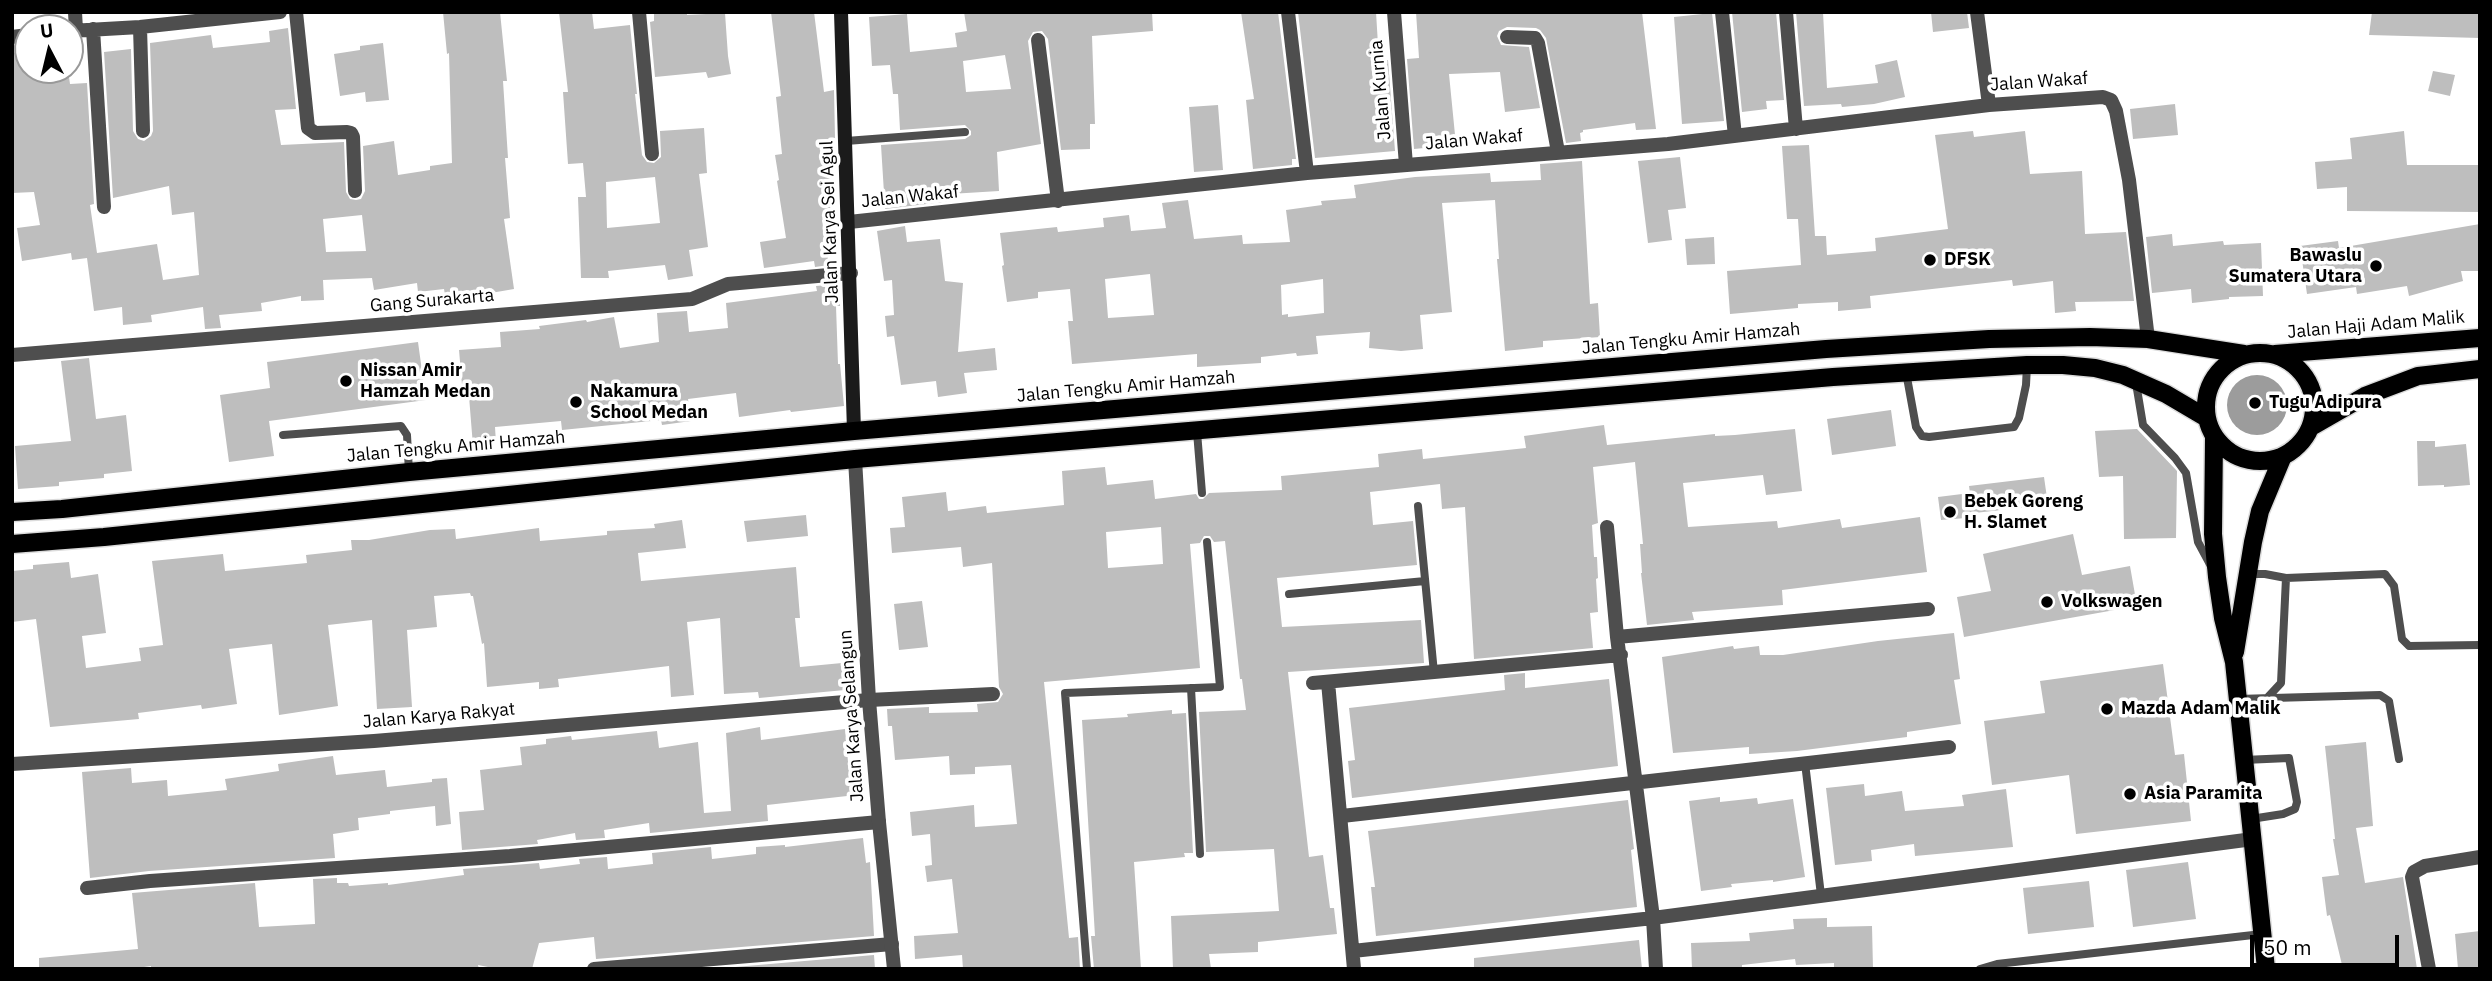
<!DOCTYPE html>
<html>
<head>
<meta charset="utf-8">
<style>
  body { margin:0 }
  #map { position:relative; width:2492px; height:981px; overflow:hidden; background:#fff; font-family:"IBM Plex Sans",sans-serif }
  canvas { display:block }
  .frame { position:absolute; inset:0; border:14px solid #000; pointer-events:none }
  .north { position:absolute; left:14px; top:14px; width:70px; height:70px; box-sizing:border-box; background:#fff; border:2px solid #999; border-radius:50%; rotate:353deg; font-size:19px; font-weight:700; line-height:28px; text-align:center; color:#000 }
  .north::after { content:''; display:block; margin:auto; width:24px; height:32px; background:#000; clip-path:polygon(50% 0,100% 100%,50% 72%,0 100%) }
  .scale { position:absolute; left:2250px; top:935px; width:149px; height:32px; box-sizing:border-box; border:4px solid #000; border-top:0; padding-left:9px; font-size:21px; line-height:24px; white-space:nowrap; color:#000; -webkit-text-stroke:5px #fff; paint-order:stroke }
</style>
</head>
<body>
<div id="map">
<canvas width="2492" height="981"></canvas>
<div class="frame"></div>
<div class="north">U</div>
<div class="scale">50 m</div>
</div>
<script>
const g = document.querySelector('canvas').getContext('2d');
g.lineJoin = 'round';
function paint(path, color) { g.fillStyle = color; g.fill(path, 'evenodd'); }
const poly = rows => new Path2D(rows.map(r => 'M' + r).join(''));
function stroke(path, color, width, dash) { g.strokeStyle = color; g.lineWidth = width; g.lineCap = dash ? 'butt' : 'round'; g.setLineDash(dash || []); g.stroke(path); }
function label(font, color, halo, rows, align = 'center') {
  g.font = font + ' "IBM Plex Sans",sans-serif'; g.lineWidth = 7; g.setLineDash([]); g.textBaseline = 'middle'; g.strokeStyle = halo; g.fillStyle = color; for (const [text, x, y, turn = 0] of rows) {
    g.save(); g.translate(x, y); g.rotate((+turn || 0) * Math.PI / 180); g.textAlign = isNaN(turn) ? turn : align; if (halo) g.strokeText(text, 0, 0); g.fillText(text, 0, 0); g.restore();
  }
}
const water = poly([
  '2227 405a30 30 0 1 1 60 0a30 30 0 1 1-60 0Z'
]);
const building = poly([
  [443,12,500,12,507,81,503,81,508,158,505,158,510,218,504,219,514,289,485,294,484,290,445,295,444,289,418,292,417,283,374,290,372,278,323,280,324,300,301,301,301,296,261,303,262,311,219,315,221,328,205,329,203,307,151,315,152,322,123,325,122,307,94,311,87,258,72,260,71,253,22,261,17,228,40,225,34,192,12,193,12,53,28,51,28,70,68,70,70,84,87,83,94,204,90,205,97,253,157,244,163,280,199,275,194,212,172,215,169,186,113,198,104,52,131,49,133,131,138,139,144,141,151,136,153,131,150,43,211,35,213,48,270,42,269,31,288,28,296,109,275,110,281,145,344,142,346,192,350,199,356,200,361,199,365,191,363,146,394,141,398,175,430,170,430,166,452,163,449,53,447,54],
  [362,215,366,251,326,252,323,219],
  [559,12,592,12,594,29,630,25,637,94,635,94,642,155,647,162,654,163,661,157,660,131,704,128,707,173,699,174,708,247,689,250,693,276,668,280,665,265,608,271,609,278,581,278,578,197,586,197,583,163,568,164,563,92,568,92],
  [655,177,660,223,607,228,606,182],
  [654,12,687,12,687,15,725,13,728,56,731,74,708,78,706,72,655,77,650,22,654,21],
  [771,12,814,12,824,92,834,90,835,138,832,138,836,166,828,167,836,218,822,220,829,265,815,267,814,261,764,268,760,242,786,238,777,181,779,180,775,155,782,154,776,97,781,96],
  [964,12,1152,12,1153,31,1092,36,1095,124,1090,124,1090,149,1061,150,1048,39,1042,31,1033,32,1028,41,1041,144,997,152,999,191,950,194,951,201,885,209,881,145,965,139,971,135,971,131,965,125,900,130,898,94,893,94,890,65,872,66,869,17,907,14,910,52,957,47,955,33,967,31],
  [1005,55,1011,89,966,92,963,61],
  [1241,12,1278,12,1296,159,1292,159,1292,165,1253,169,1246,100,1254,99],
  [1298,12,1376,12,1379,61,1388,60,1395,151,1315,158],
  [1416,12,1642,12,1656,129,1636,130,1635,123,1583,130,1583,132,1580,133,1581,141,1566,143,1546,38,1540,30,1536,28,1507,27,1499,31,1497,36,1501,45,1529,47,1540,108,1505,112,1500,72,1449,74,1456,145,1414,149,1407,59,1419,58],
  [1732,12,1776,12,1784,100,1766,101,1767,109,1742,112],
  [1796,12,1823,12,1827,88,1878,83,1875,65,1897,60,1905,97,1874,104,1842,107,1841,104,1804,106],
  [1931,12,1967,12,1969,28,1933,32],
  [2372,12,2480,12,2480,38,2369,35],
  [1712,13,1724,121,1682,124,1674,17],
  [383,43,389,100,366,102,365,92,340,96,334,54,360,50,360,46],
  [2433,71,2455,75,2450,96,2428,91],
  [2175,104,2178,135,2133,139,2130,109],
  [1218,105,1223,170,1194,172,1189,107],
  [1973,131,1974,137,2025,131,2030,174,2082,171,2085,234,2126,232,2134,301,2075,302,2076,311,2055,313,2053,281,2013,286,2012,280,1870,296,1871,308,1838,311,1838,302,1798,304,1798,308,1730,314,1727,271,1801,265,1798,219,1787,219,1782,146,1809,145,1815,236,1826,236,1827,255,1876,251,1875,238,1948,229,1935,135],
  [2404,131,2407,165,2480,165,2480,212,2347,211,2347,187,2317,189,2315,162,2352,159,2350,138],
  [1680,157,1686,208,1668,210,1672,240,1648,243,1638,161],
  [1582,161,1590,304,1598,303,1600,337,1543,341,1543,347,1505,351,1497,259,1499,259,1495,200,1442,203,1452,312,1420,315,1423,349,1401,351,1369,348,1370,332,1316,336,1318,354,1297,356,1296,353,1261,357,1261,363,1197,367,1197,354,1072,364,1068,321,1073,321,1070,289,1038,292,1038,298,1007,302,1002,266,1004,265,1000,233,1057,227,1058,232,1104,227,1103,218,1129,215,1131,231,1166,228,1162,203,1188,200,1194,239,1242,235,1243,244,1290,242,1286,210,1322,205,1321,201,1356,198,1354,185,1415,177,1490,173,1491,182,1541,180,1540,164],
  [1150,274,1154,315,1108,318,1105,279],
  [1323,279,1324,313,1288,317,1288,314,1282,315,1281,285],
  [2480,224,2480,271,2461,271,2463,281,2409,296,2407,286,2357,294,2356,287,2307,294,2300,246,2338,241,2339,248],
  [905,226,907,242,940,239,945,281,963,283,958,352,995,348,997,370,964,373,967,393,938,397,936,381,901,385,894,336,887,337,885,316,894,315,892,280,884,281,877,231],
  [2172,234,2173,246,2223,241,2224,245,2261,243,2263,296,2229,297,2229,299,2192,303,2191,289,2152,293,2146,237],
  [1714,237,1715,264,1687,265,1685,239],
  [840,284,840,306,836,306,838,364,840,364,844,406,791,412,790,410,739,417,736,393,688,399,691,421,662,425,661,420,562,430,561,421,495,427,496,443,473,446,468,384,462,385,459,350,501,347,500,332,540,329,539,326,586,320,587,322,614,317,620,348,659,342,657,313,687,311,689,332,728,328,726,303,817,291,816,286],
  [418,342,426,400,269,421,274,456,229,462,220,395,270,388,267,362],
  [89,358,96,419,126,415,132,471,104,474,104,478,59,482,59,486,18,489,15,446,71,441,61,361],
  [1891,410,1896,446,1832,455,1827,419],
  [1604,425,1607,445,1715,434,1715,436,1735,435,1795,429,1802,491,1766,495,1763,475,1683,483,1688,527,1777,521,1778,528,1840,519,1842,528,1920,517,1927,572,1782,590,1783,605,1692,612,1694,620,1647,625,1641,573,1642,573,1640,544,1643,544,1635,462,1593,467,1598,523,1592,525,1594,557,1597,557,1598,578,1596,579,1598,612,1590,613,1593,648,1474,659,1465,507,1442,509,1440,484,1370,492,1373,525,1413,521,1417,565,1277,578,1282,627,1421,620,1424,663,1288,672,1309,857,1323,855,1330,908,1334,908,1337,934,1258,942,1258,952,1209,954,1211,969,1173,969,1171,916,1279,911,1274,849,1206,852,1199,712,1246,710,1242,679,1240,679,1225,541,1214,542,1210,536,1204,536,1200,543,1190,544,1200,668,1044,682,1069,938,1078,937,1080,969,963,969,962,955,915,959,914,936,958,933,952,879,927,882,925,866,932,865,930,834,912,836,910,812,974,805,975,827,1017,824,1011,765,975,767,975,774,950,775,949,756,895,760,892,726,888,726,887,709,929,707,929,713,978,712,977,704,998,702,1003,694,999,687,992,563,963,567,961,547,892,553,890,528,905,527,902,497,946,492,948,511,986,506,987,513,1064,505,1062,471,1105,467,1107,485,1153,480,1155,499,1196,494,1199,499,1203,499,1209,493,1282,490,1281,476,1379,467,1378,454,1422,449,1423,459,1526,448,1524,436],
  [1161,527,1163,564,1108,568,1106,532],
  [2137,429,2177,471,2176,538,2124,539,2123,476,2099,477,2095,431],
  [2417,441,2435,441,2435,447,2466,444,2470,485,2444,487,2444,485,2418,486],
  [2044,477,2048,505,1965,514,1966,518,1941,520,1938,497,1970,493,1969,486],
  [806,515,808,536,747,542,744,521],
  [682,520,686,548,638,553,641,581,796,567,800,618,795,618,800,667,842,663,845,690,759,698,758,692,724,694,720,618,687,622,694,695,671,697,669,666,558,679,559,687,539,689,539,682,487,687,484,643,482,644,473,596,471,596,470,593,434,596,437,627,407,630,412,707,377,709,372,620,328,625,338,706,279,715,272,644,229,649,237,704,202,709,201,705,138,713,139,719,50,727,36,619,12,622,12,571,33,569,33,565,69,562,71,578,98,574,106,633,82,636,86,668,141,661,139,648,163,645,152,561,223,554,225,571,307,563,306,555,352,550,351,540,369,540,430,530,455,529,456,539,539,528,540,541,607,535,607,531,655,528,654,524],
  [2073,534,2082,575,2130,566,2137,606,1964,637,1957,597,1991,591,1983,554],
  [922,601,928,647,899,650,894,604],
  [1954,633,1960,679,1954,680,1961,724,1907,732,1907,737,1797,751,1749,754,1749,747,1673,753,1662,657,1733,646,1734,649,1759,646,1760,655,1783,655,1878,641],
  [2163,664,2175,755,2184,754,2191,821,2076,834,2069,775,1992,785,1984,721,2045,713,2040,681],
  [1525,673,1525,688,1609,679,1618,766,1352,798,1348,761,1355,760,1349,708,1505,690,1504,675],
  [1172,710,1172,714,1186,713,1193,853,1184,853,1185,857,1134,862,1141,969,1094,969,1091,936,1095,936,1082,720,1128,717,1127,714],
  [760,727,761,740,845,729,849,773,853,772,856,795,767,805,768,821,650,833,649,823,604,830,605,838,576,840,575,833,537,840,538,844,462,850,459,812,484,810,480,770,522,765,520,747,546,744,546,739,571,736,572,740,657,731,659,748,698,742,704,813,731,811,726,733],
  [2366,742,2373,826,2356,828,2365,883,2403,877,2417,969,2343,969,2330,915,2327,916,2322,877,2339,875,2333,839,2335,839,2325,746],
  [333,756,336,775,385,770,387,787,432,782,432,779,447,778,451,824,436,826,435,806,390,811,390,814,358,818,359,830,333,834,335,858,149,871,90,878,82,772,131,768,132,783,167,780,168,796,227,790,225,779,279,771,278,764],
  [1864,784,1865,796,1902,791,1905,811,1964,806,1962,795,2006,789,2013,847,1915,856,1914,844,1871,850,1872,861,1835,865,1826,788],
  [1720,797,1720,802,1757,798,1758,804,1793,799,1805,877,1773,882,1773,880,1731,884,1732,887,1701,891,1689,801],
  [1628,800,1634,849,1631,850,1637,907,1376,936,1371,887,1375,887,1368,831],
  [863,838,866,863,870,862,874,936,596,959,594,937,539,943,532,969,498,969,478,965,479,969,151,969,151,966,130,969,39,969,39,958,138,949,132,893,255,883,259,927,315,924,313,879,337,878,337,883,348,883,349,886,388,883,388,885,464,875,463,869,539,863,540,869,580,864,579,859,607,857,608,869,653,864,652,853,711,847,712,859,756,854,756,847,785,845,785,847],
  [2188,862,2196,919,2133,927,2126,870],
  [2089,881,2094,927,2028,934,2023,888],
  [1827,918,1827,927,1872,926,1873,969,1834,969,1834,963,1796,965,1795,959,1742,965,1742,969,1692,969,1691,943,1750,941,1749,933,1794,929,1793,919],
  [2480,931,2480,969,2458,969,2455,934],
  [1639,940,1642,969,1474,969,1474,958],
  [874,955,875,969,712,969]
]);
const service = poly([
  [846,141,965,132],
  [1906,372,1916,427,1922,436,1929,437,2014,427,2019,418,2026,385,2027,365],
  [2136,383,2143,425,2175,458,2186,473,2198,542,2212,568],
  [1197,432,1202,493],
  [283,435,401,426,407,435,409,472],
  [1418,506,1434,673],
  [2247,574,2265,574,2286,578,2385,574,2394,586,2402,639,2409,646,2480,645],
  [1289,594,1425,581],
  [1191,688,1200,854],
  [2268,697,2281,683,2286,578],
  [2237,699,2380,695,2389,701,2399,759],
  [2244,760,2289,758,2297,802,2295,809,2283,814,2251,819],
  [1805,763,1821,895],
  [1087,969,1065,693,1220,687,1207,542],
  [1980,969,1997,964,2262,934]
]);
const minor = poly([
  [75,12,76,30],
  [296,12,308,128,315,133,347,132,351,133,353,137,355,191],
  [639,12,652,154],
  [1288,12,1307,173],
  [1394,12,1406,165],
  [1722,12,1735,136],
  [1786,12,1796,129],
  [1977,12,1989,105],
  [140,27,143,131],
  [93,29,104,207],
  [70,31,140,27,280,12],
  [12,37,28,35],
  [1507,37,1535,38,1538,43,1558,152],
  [1038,40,1058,201],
  [849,222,1307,173,1668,144,1989,105,2103,97,2111,100,2116,111,2129,180,2148,339],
  [12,355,692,299,728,284,851,273],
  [1607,527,1617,637,1653,918,1656,969],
  [1617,637,1928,609],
  [1328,682,1354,969],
  [1313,683,1621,655],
  [12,764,374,741,869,700,993,694],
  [1342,816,1949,747],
  [87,888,150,881,510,856,879,822],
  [1353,951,1653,918,2253,839],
  [594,969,892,944],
  [2429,969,2412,877,2414,872,2425,866,2480,857]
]);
const tertiary = poly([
  [855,459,869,700,879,822,894,969]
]);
const secondary = poly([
  [841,12,854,431]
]);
const primary = poly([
  '2206 407a54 54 0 1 1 108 0a54 54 0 1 1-108 0Z',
  [2275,354,2480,338],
  [2311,427,2365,396,2418,376,2480,369],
  [2214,438,2213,534,2217,577,2223,618,2234,662,2266,969],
  [12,512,62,509,409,472,854,431,1826,349,1989,339,2090,337,2148,339,2244,354],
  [12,544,104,537,855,459,1833,377,2027,365,2063,365,2095,368,2123,375,2166,394,2205,417],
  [2235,652,2253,542,2260,511,2283,456]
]);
const markers = [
  [1930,260,7,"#000"],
  [2376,266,7,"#000"],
  [346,381,7,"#000"],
  [576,402,7,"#000"],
  [2255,403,7,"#000"],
  [1950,512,7,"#000"],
  [2047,602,7,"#000"],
  [2107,709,7,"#000"],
  [2130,794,7,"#000"]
];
const streetNames = [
  ["Jalan Wakaf",2039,82,-4],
  ["Jalan Kurnia",1381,90,-95],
  ["Jalan Wakaf",1474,140,-5],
  ["Jalan Wakaf",910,197,-6],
  ["Jalan Karya Sei Agul",830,222,-92],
  ["Gang Surakarta",432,301,-5],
  ["Jalan Haji Adam Malik",2376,325,-5],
  ["Jalan Tengku Amir Hamzah",1691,339,-5],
  ["Jalan Tengku Amir Hamzah",1126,387,-5],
  ["Jalan Tengku Amir Hamzah",456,447,-5],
  ["Jalan Karya Rakyat",439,716,-5],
  ["Jalan Karya Selangun",852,716,-94]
];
const poiNames = [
  ["Bawaslu",2362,256,"right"],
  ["Sumatera Utara",2362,277,"right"],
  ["DFSK",1944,260],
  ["Nissan Amir",360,371],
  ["Hamzah Medan",360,392],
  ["Nakamura",590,392],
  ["School Medan",590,413],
  ["Tugu Adipura",2269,403],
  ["Bebek Goreng",1964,502],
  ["H. Slamet",1964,523],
  ["Volkswagen",2061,602],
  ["Mazda Adam Malik",2121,709],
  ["Asia Paramita",2144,794]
];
paint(water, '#9c9c9c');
paint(building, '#bebebe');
stroke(primary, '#dbdbdb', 21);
stroke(service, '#4e4e4e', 8);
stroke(minor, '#4e4e4e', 14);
stroke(tertiary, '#4e4e4e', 14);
stroke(secondary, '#1b1b1b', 14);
stroke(primary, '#000', 18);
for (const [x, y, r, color] of markers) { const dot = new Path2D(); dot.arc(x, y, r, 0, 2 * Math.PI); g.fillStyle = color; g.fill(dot); stroke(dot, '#fff', 2.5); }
label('18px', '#000', '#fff', streetNames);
label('bold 18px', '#000', '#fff', poiNames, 'left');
</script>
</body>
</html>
